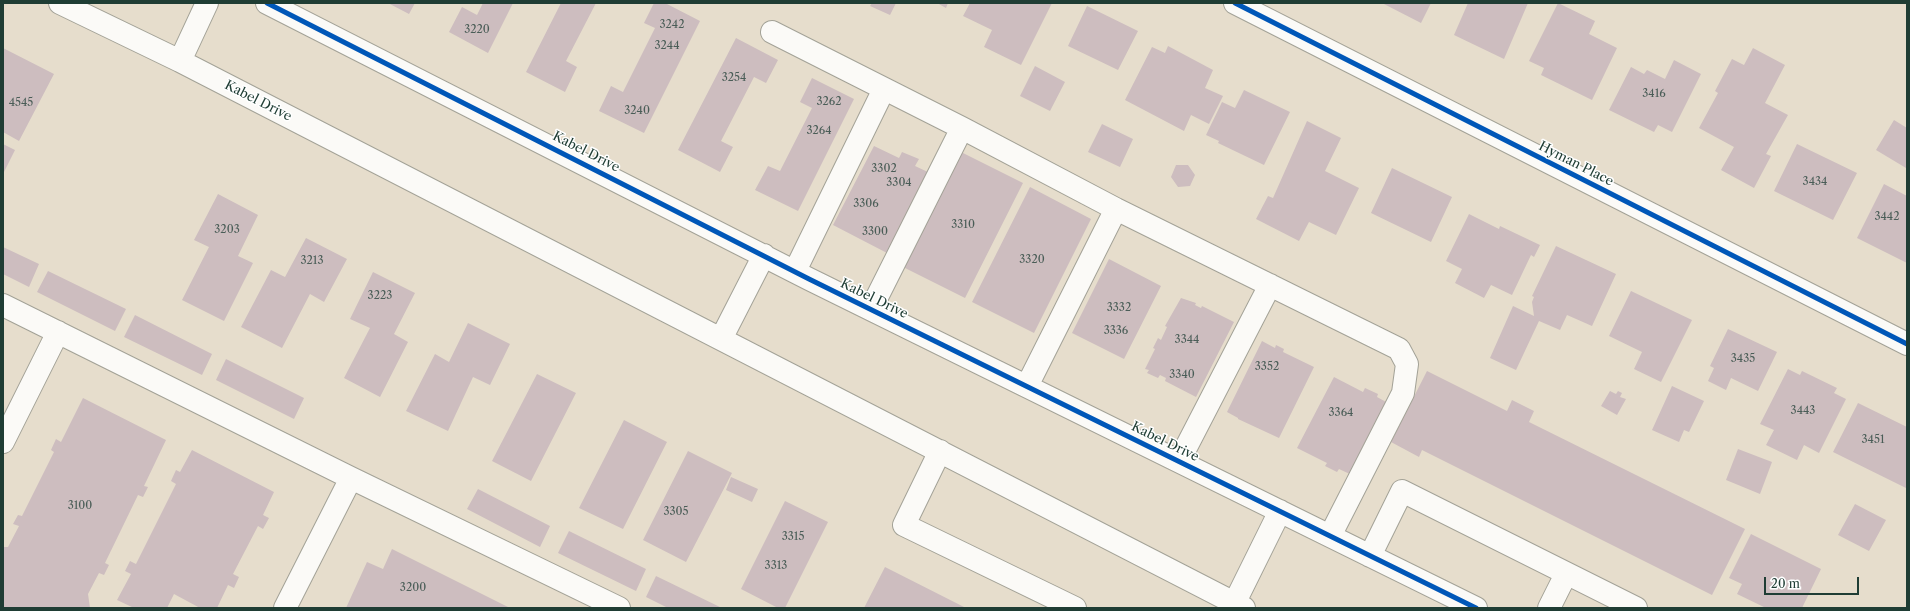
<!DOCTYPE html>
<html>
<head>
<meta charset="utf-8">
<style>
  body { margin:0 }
  #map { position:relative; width:1910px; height:611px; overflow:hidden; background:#e6ddcc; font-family:"Libre Caslon Text",serif }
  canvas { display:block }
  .frame { position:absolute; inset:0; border:4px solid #1f3d34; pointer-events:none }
  .scale { position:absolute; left:1764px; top:577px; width:95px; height:18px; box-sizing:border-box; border:2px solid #1f3d34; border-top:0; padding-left:5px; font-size:12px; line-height:14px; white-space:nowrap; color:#1f3d34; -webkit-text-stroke:3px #fff; paint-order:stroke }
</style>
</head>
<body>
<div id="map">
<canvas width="1910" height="611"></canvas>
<div class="frame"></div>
<div class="scale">20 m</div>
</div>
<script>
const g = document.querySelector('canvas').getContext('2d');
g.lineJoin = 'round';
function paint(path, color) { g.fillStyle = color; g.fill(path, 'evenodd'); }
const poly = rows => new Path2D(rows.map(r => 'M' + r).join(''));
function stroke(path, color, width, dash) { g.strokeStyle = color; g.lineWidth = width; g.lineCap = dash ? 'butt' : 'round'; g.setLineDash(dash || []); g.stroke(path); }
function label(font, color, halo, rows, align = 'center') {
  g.font = font + ' "Libre Caslon Text",serif'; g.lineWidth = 3; g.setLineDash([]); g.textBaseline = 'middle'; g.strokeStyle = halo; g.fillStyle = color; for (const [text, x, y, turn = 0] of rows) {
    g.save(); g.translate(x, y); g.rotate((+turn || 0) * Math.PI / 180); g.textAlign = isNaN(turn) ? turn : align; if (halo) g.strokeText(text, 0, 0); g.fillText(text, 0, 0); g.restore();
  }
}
const building = poly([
  [388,3,415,3,409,14],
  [483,3,513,3,488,53,449,32,462,7,477,15],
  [561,3,596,3,566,61,577,67,565,92,526,72],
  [654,3,665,3,700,21,644,133,599,111,611,86,623,92,655,28,644,23],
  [872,3,896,3,890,15,870,6],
  [937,3,948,3,946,8],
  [970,3,1052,3,1021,65,984,47,992,30,963,16],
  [1382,3,1431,3,1421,23],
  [1468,3,1528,3,1504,59,1454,35],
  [1558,3,1595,21,1589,34,1617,48,1592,100,1541,75,1544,68,1529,61],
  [1087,6,1138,31,1118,70,1068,46],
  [736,38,778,60,766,83,754,77,721,141,733,147,720,172,678,150],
  [1168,46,1213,70,1205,88,1223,96,1209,124,1191,115,1184,131,1125,100,1152,47,1165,53],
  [3,48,54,74,19,141,3,132],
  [1753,48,1785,65,1765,103,1788,115,1766,154,1771,156,1754,188,1721,170,1734,147,1699,128,1718,93,1715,91,1732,59,1744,65],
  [1674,60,1701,74,1672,132,1658,125,1654,132,1609,110,1631,67,1644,74,1647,70,1665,79],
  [1035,66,1065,82,1050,111,1020,96],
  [812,78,854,99,798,211,755,190,768,166,780,171,812,108,800,102],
  [1244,90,1290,112,1264,165,1218,143,1219,141,1206,135,1222,102,1235,108],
  [1894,120,1907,128,1906,168,1876,150],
  [1307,121,1341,138,1325,171,1359,188,1336,235,1309,222,1299,241,1256,219,1268,196,1273,198],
  [1102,124,1133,139,1120,167,1088,152],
  [3,144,15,150,3,174],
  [1797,144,1857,173,1833,220,1774,191],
  [874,146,899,158,902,152,919,159,915,166,930,173,887,253,833,225],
  [961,152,1023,183,965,298,903,267],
  [1176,165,1188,165,1195,175,1190,186,1178,187,1171,177],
  [1392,168,1452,197,1431,242,1371,213],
  [1884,184,1907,196,1907,263,1857,238],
  [1030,187,1091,219,1034,333,972,302],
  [218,194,258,215,238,256,253,263,224,321,182,300,209,247,194,240],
  [1469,214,1499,229,1500,226,1540,245,1534,257,1531,255,1512,295,1491,285,1484,298,1455,283,1462,269,1446,261],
  [306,238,347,259,324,302,310,294,282,348,241,327,271,270,285,277],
  [1556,246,1616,274,1592,326,1567,315,1560,330,1539,321,1516,370,1490,358,1513,306,1534,316,1532,302,1534,297,1532,296],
  [3,247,39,264,29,287,3,274],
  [1109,259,1161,286,1124,359,1072,333],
  [48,271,126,309,115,331,37,292],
  [373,272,415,293,394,334,408,342,380,397,344,378,370,328,350,319],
  [1631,291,1692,320,1661,382,1634,369,1642,352,1609,336],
  [1181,298,1196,303,1195,305,1201,308,1202,306,1234,322,1196,397,1165,381,1166,378,1160,375,1158,378,1147,373,1149,370,1145,369,1155,349,1153,348,1158,338,1161,340,1167,327,1165,326],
  [135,315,212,354,202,375,124,337],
  [468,323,510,344,490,385,473,377,448,431,406,411,435,354,449,362],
  [1728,329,1777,352,1758,391,1731,378,1726,390,1708,381,1714,368,1710,366],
  [1262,341,1275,348,1276,345,1284,349,1283,352,1314,367,1279,438,1238,419,1238,418,1227,412],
  [226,359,304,398,294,419,216,380],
  [1788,369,1800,375,1802,371,1837,388,1834,393,1846,399,1819,453,1804,445,1797,460,1766,445,1774,430,1760,424],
  [1427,371,1507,411,1512,400,1534,411,1529,422,1745,529,1712,595,1422,450,1419,457,1391,442],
  [537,374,576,393,531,481,492,461],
  [1334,377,1363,392,1365,388,1378,394,1377,397,1388,403,1352,475,1339,469,1337,472,1325,466,1327,463,1297,448],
  [1672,386,1704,401,1689,432,1684,430,1679,442,1652,430],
  [1610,391,1616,394,1618,391,1622,393,1620,397,1626,399,1617,415,1601,406],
  [83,398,166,440,144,486,148,487,143,497,138,495,105,563,109,565,104,575,99,573,88,594,90,608,3,608,3,547,8,547,19,526,13,524,18,515,22,516,54,452,51,450,56,439,61,442],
  [1858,403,1907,427,1906,488,1833,452],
  [624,420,667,442,623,529,579,508],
  [1738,449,1772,462,1760,494,1726,480],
  [192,450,274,492,263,515,269,518,263,529,258,526,233,574,239,577,234,588,228,585,217,608,200,608,174,594,167,608,134,608,117,600,131,574,125,571,130,561,136,564,176,484,171,481,176,470,180,472],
  [688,451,732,473,686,562,643,540],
  [731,477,758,489,752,502,726,490],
  [478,489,550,526,540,547,467,509],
  [785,501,828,522,785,608,778,608,741,589],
  [1855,504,1886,520,1869,551,1838,535],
  [569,531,646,569,636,591,558,553],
  [1751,534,1821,569,1802,608,1766,608,1737,594,1742,584,1729,578],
  [392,549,510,608,346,608,367,562,383,569],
  [885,567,966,608,864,608],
  [656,576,722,608,668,608,646,597]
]);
const minor = poly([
  [60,3,180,61,1244,608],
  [267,3,809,279,1476,608],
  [1235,3,1907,344],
  [772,32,962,128,1116,209,1399,349,1407,364,1403,393,1330,536],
  [180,61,207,3],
  [795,271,884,89],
  [3,305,351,478,619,608],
  [871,309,962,128],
  [721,339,764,255],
  [1027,386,1116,209],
  [3,442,58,332],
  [940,451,904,525,1075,608],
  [1179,461,1270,285],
  [1370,556,1402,491,1636,608],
  [285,608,351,478],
  [1232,608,1280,511],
  [1549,608,1566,574]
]);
const cycleway = poly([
  [267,3,809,279,1476,608],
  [1235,3,1907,344]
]);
const numberNames = [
  ["3242",672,25],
  ["3220",477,30],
  ["3244",667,46],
  ["3254",734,78],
  ["3416",1654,94],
  ["3262",829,102],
  ["4545",21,103],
  ["3240",637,111],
  ["3264",819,131],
  ["3302",884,169],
  ["3434",1815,182],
  ["3304",899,183],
  ["3306",866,204],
  ["3442",1887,217],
  ["3310",963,225],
  ["3203",227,230],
  ["3300",875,232],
  ["3320",1032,260],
  ["3213",312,261],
  ["3223",380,296],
  ["3332",1119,308],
  ["3336",1116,331],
  ["3344",1187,340],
  ["3435",1743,359],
  ["3352",1267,367],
  ["3340",1182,375],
  ["3443",1803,411],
  ["3364",1341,413],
  ["3451",1873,440],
  ["3100",80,506],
  ["3305",676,512],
  ["3315",793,537],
  ["3313",776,566],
  ["3200",413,588]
];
const streetNames = [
  ["Kabel Drive",258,101,27],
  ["Kabel Drive",586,152,27],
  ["Hyman Place",1576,164,27],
  ["Kabel Drive",874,299,26],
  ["Kabel Drive",1165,442,26]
];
paint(building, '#cdbdbf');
stroke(minor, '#a3a297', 24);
stroke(minor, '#fbfaf7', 22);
stroke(cycleway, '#0057b8', 5);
label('11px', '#4a5d57', null, numberNames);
label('13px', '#1f3d34', '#fff', streetNames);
</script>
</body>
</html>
